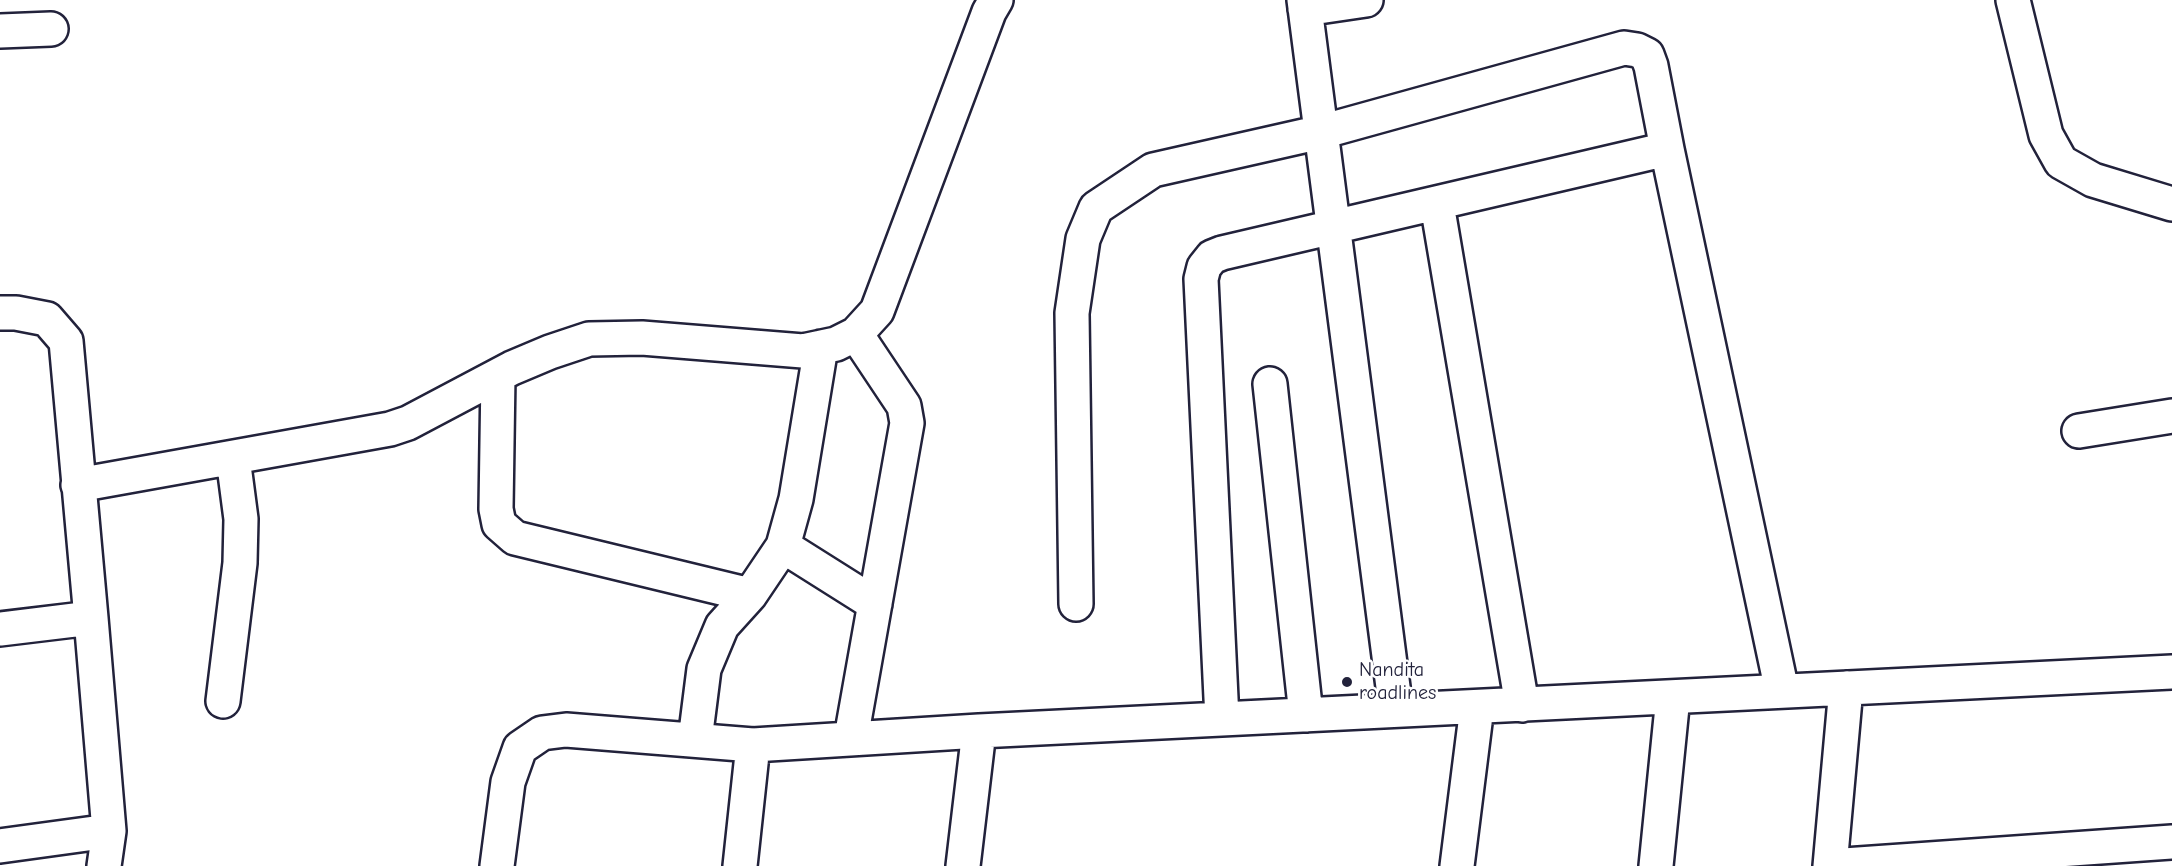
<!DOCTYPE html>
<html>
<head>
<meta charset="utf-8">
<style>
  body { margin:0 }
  canvas { display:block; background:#fff }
</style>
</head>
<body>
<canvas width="2172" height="866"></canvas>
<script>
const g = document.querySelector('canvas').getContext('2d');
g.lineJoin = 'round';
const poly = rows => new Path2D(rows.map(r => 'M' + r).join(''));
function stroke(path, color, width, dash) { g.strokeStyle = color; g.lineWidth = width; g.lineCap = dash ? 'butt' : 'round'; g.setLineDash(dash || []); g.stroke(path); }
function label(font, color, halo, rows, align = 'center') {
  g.font = font + ' "Comic Neue",sans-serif'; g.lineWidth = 5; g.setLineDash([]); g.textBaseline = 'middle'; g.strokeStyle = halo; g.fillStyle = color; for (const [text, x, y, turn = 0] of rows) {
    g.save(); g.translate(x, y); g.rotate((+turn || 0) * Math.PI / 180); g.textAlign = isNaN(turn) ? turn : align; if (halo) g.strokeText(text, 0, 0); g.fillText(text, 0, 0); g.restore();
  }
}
const minor = poly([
  [1304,0,1396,710],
  [2013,0,2046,135,2061,162,2093,180,2172,204],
  [1305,9,1366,0],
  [0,31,51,29],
  [1437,204,1522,705],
  [0,313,16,313,47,319,66,341,91,618,0,629],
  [498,376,496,509,499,524,515,538,750,595],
  [1270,384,1306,715],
  [2079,431,2172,416],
  [78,485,390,429,408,423,512,368,550,352,589,339,642,338,803,351,836,344,856,334,877,311,989,12,996,0],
  [783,546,875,604],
  [1076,604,1072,313,1083,239,1096,208,1153,170,1321,132,1624,48,1637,50,1647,55,1651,66,1667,149,1782,691],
  [91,618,109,831],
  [223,701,240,563,241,519,233,458],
  [1222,719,1201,279,1204,267,1212,257,1222,253,1667,149],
  [851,738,907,423,904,406,856,334],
  [695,740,704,669,722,626,750,595,783,546,796,499,821,347],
  [0,846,109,831,104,866],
  [497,866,508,782,520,748,542,733,566,730,753,745],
  [740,866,753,745,979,731],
  [963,866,979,731,2172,672],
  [1457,866,1477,707],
  [1656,866,1673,697],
  [1830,866,2172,842],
  [1830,866,1846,688]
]);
const markers = [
  [1347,682,6,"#22223b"]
];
const poiNames = [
  ["Nandita",1359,670],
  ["roadlines",1359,693]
];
stroke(minor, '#22223b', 38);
stroke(minor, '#fff', 33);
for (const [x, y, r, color] of markers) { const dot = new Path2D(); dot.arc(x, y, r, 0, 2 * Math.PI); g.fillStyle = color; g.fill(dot); stroke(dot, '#fff', 2); }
label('20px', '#22223b', '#fff', poiNames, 'left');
</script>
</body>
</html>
